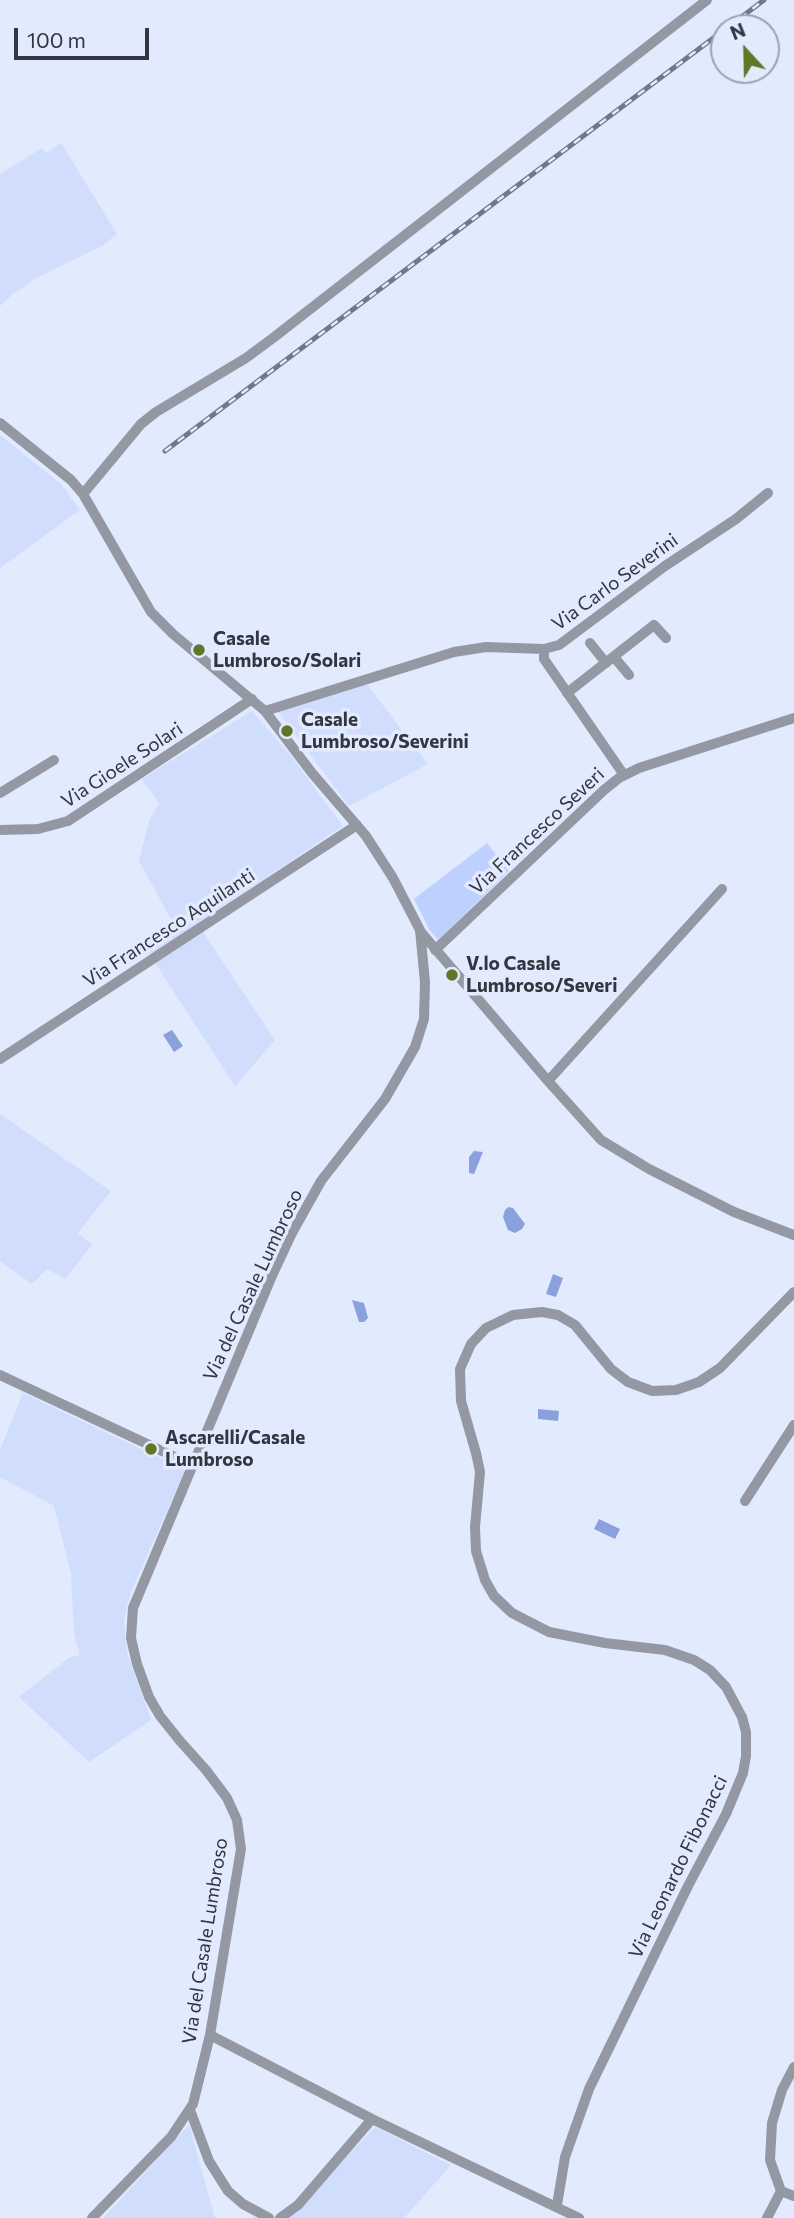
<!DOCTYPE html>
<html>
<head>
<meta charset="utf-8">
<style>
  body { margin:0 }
  #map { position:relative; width:794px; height:2218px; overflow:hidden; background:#e2eafe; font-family:Commissioner,sans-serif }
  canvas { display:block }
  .north { position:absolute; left:710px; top:14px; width:70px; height:70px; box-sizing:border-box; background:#e2eafe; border:2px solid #9ca2b2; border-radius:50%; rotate:338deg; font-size:19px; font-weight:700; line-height:28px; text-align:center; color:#333640 }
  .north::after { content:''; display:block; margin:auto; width:24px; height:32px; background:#607728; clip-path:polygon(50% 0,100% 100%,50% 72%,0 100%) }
  .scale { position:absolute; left:14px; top:28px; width:135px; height:32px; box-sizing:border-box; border:4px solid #333640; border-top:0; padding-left:9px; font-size:21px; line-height:24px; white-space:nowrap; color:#333640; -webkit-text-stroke:5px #e2eafe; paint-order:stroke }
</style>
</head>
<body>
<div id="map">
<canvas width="794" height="2218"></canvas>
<div class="north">N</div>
<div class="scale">100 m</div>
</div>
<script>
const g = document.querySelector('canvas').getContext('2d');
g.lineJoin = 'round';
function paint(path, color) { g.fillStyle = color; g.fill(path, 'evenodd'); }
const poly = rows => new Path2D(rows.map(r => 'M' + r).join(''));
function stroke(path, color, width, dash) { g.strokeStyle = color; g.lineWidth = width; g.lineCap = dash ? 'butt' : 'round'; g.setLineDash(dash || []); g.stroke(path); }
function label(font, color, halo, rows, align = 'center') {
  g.font = font + ' Commissioner,sans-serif'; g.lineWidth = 7; g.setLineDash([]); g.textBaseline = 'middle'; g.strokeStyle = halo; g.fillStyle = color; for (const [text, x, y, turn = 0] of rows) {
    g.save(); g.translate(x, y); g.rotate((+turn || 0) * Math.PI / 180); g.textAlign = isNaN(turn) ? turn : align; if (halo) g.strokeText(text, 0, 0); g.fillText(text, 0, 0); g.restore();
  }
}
const built = poly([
  [61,143,117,234,102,246,36,278,13,294,0,306,0,174,42,148,46,153],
  [0,435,61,484,80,510,0,568],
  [366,683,428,764,349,806,278,712],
  [252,711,291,756,343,826,197,923,275,1040,235,1086,148,952,178,932,139,861,149,821,159,803,142,779],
  [0,1114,111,1191,78,1233,92,1245,65,1279,47,1269,32,1284,0,1261],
  [23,1393,185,1470,131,1592,124,1619,127,1653,151,1720,89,1762,19,1697,70,1657,80,1655,74,1634,71,1574,54,1506,0,1477,0,1450],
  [189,2125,215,2218,103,2218],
  [375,2127,451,2165,404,2218,288,2218]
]);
const green = poly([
  [487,843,509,871,438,940,429,929,414,899]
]);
const water = poly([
  [172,1030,183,1046,174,1052,163,1035],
  [474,1151,483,1152,474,1174,469,1173,469,1157],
  [508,1207,513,1208,525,1224,522,1229,515,1233,508,1230,503,1217,505,1210],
  [553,1274,563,1278,556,1297,546,1294],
  [352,1300,364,1303,368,1318,364,1322,359,1322],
  [538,1409,559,1411,558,1421,538,1419],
  [599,1519,620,1529,615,1539,594,1529]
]);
const minor = poly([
  [0,423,71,480,83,494,151,612,173,634,265,711,312,773,366,836,393,878,420,930,425,982,424,1019,415,1047,385,1099,321,1181,292,1233,271,1278,133,1608,131,1638,137,1664,149,1697,160,1716,180,1741,206,1770,227,1798,237,1820,241,1849,210,2035,193,2104,171,2137,92,2218],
  [83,494,141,424,156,412,246,358,273,338,707,0],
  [590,643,606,663],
  [544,649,544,659,624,775],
  [614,657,629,675],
  [567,693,654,625,666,638],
  [265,711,454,652,486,647,544,649,559,645,665,566,736,519,768,493],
  [0,793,54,760],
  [0,830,38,829,68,821,252,699],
  [420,931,548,1081,601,1140,649,1169,734,1212,794,1235],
  [435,950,604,790,619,778,639,768,794,718],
  [0,1059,357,825],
  [548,1081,722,889],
  [0,1375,192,1465],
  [745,1501,794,1425],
  [210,2035,372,2119,579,2218],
  [190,2110,209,2161,228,2191,243,2204,269,2218],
  [781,2191,794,2196],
  [557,2205,565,2157,589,2089,688,1886,726,1814,743,1773,746,1756,746,1732,742,1717,726,1687,710,1670,694,1660,665,1650,605,1643,549,1632,512,1613,494,1596,485,1580,476,1551,475,1527,480,1472,476,1453,461,1401,460,1369,471,1344,486,1328,513,1315,542,1312,558,1315,575,1325,611,1369,628,1382,652,1391,676,1390,699,1382,720,1368,794,1292],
  [280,2218,298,2205,372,2119],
  [767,2218,781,2191,770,2160,772,2123,782,2090,794,2067]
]);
const rail = poly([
  [727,28,764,0],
  [165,451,724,30]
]);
const markers = [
  [199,650,7,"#607728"],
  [287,731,7,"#607728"],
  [452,975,7,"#607728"],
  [151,1449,7,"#607728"]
];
const streetNames = [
  ["Via Carlo Severini",615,582,-36],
  ["Via Gioele Solari",122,765,-33],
  ["Via Francesco Severi",537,831,-43],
  ["Via Francesco Aquilanti",169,928,-33],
  ["Via del Casale Lumbroso",253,1285,-65],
  ["Via Leonardo Fibonacci",678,1867,-64],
  ["Via del Casale Lumbroso",205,1941,-81]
];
const poiNames = [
  ["Casale",213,639],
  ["Lumbroso/Solari",213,661],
  ["Casale",301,720],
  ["Lumbroso/Severini",301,742],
  ["V.lo Casale",466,964],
  ["Lumbroso/Severi",466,986],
  ["Ascarelli/Casale",165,1438],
  ["Lumbroso",165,1460]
];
paint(built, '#d0ddfc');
paint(green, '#bdd0fe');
paint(water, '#8ba1dc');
stroke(minor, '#9398a2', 10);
stroke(rail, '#737885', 5);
stroke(rail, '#e2eafe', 2.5, [8]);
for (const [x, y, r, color] of markers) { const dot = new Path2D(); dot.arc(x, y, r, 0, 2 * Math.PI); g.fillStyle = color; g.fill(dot); stroke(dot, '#e2eafe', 2.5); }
label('19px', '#333640', '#e2eafe', streetNames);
label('bold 19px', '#333640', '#e2eafe', poiNames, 'left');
</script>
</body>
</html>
